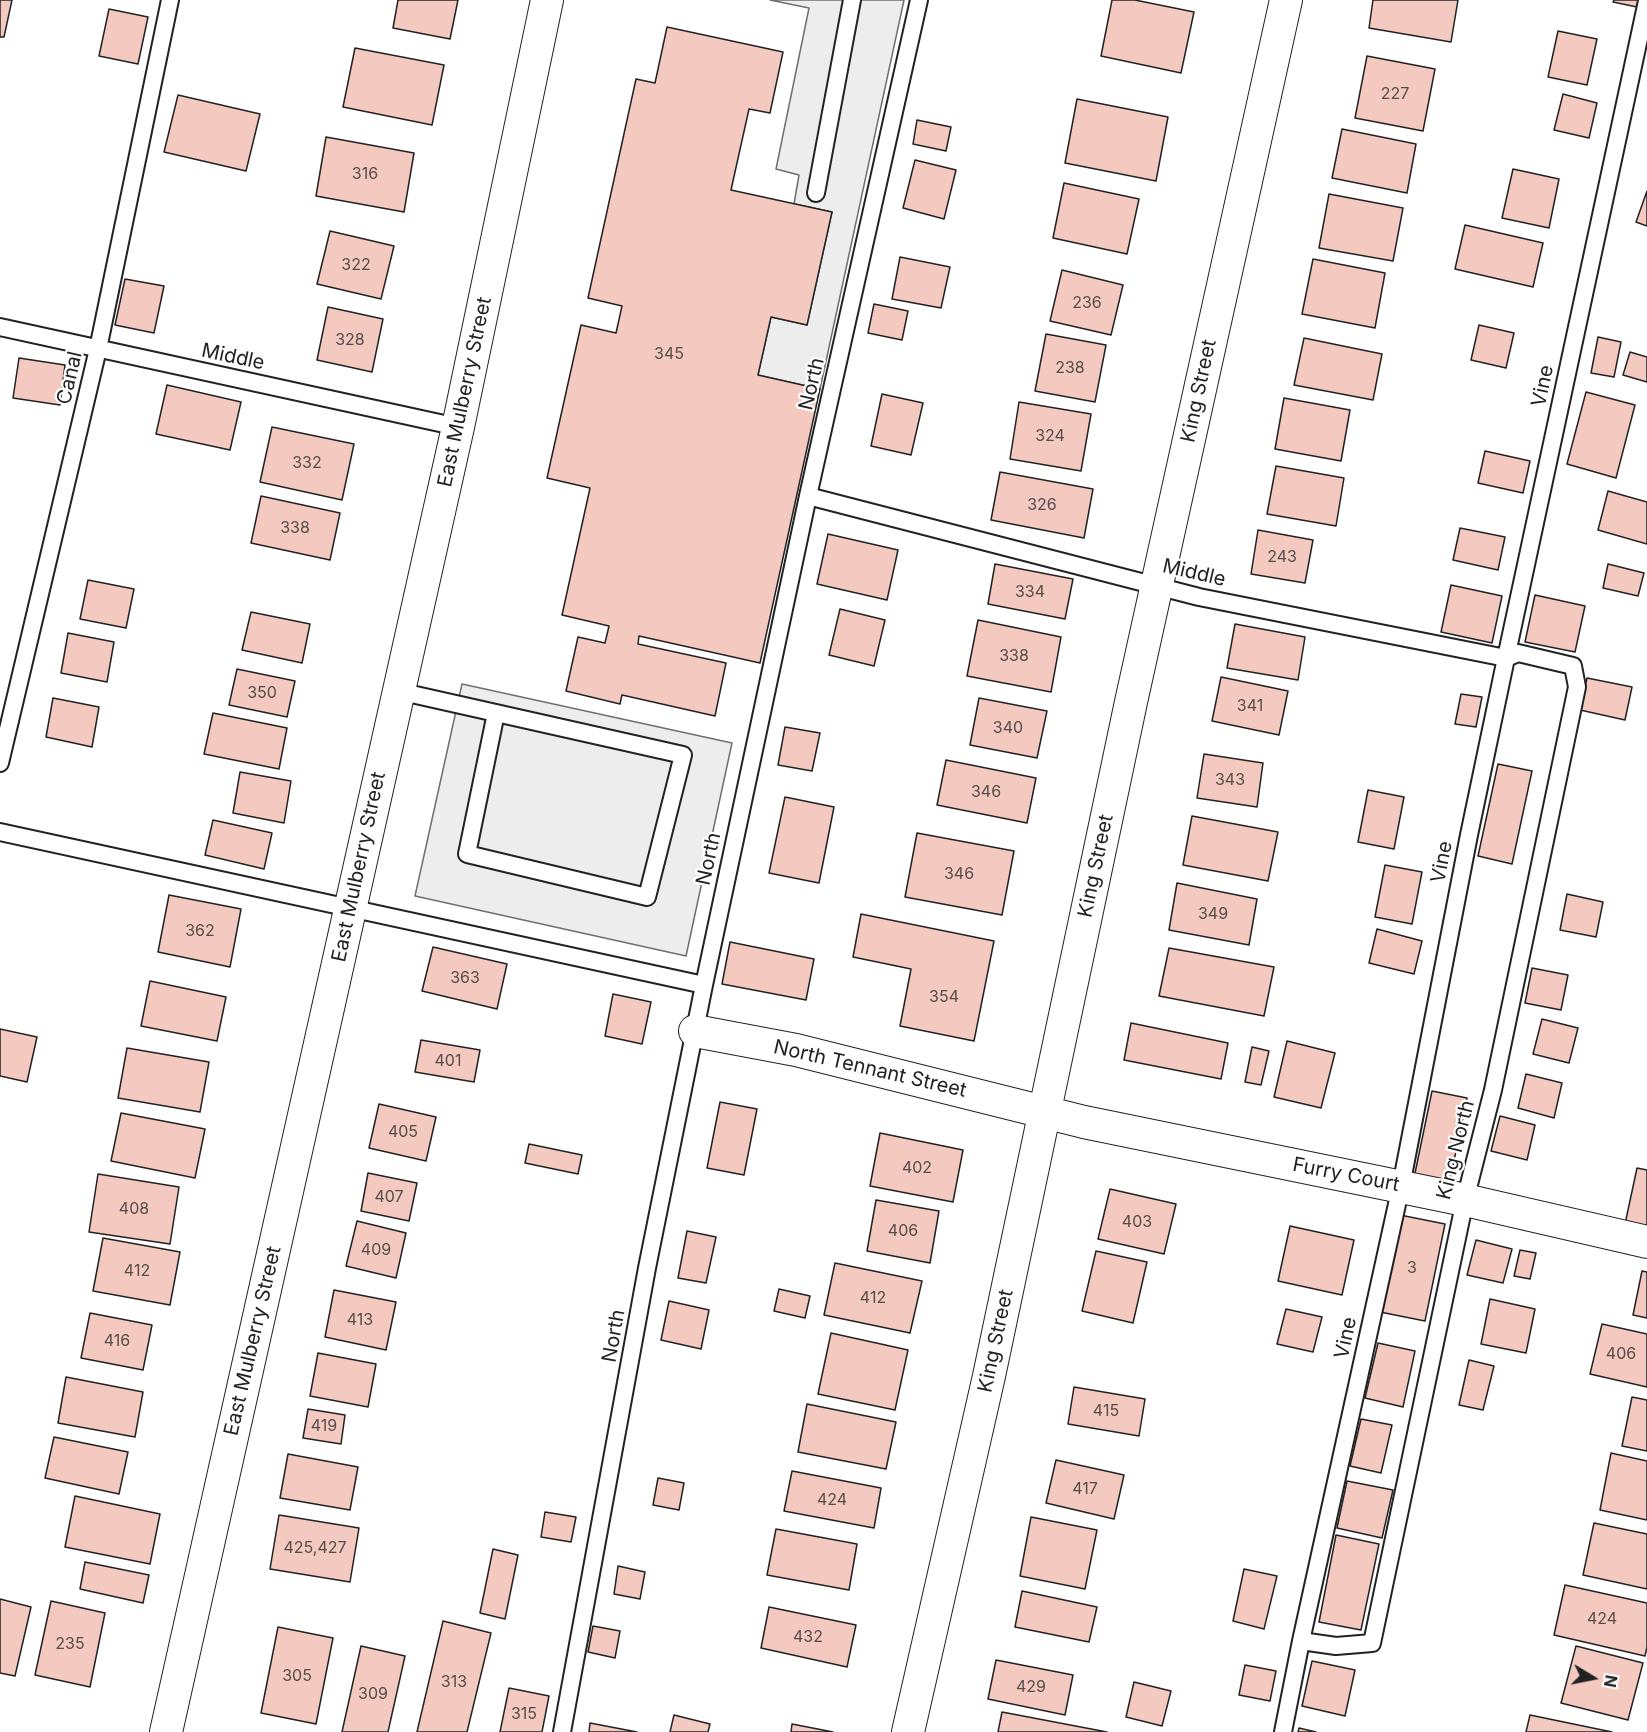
<!DOCTYPE html>
<html>
<head>
<meta charset="utf-8">
<style>
  body { margin:0 }
  #map { position:relative; width:1647px; height:1732px; overflow:hidden; background:#fff; font-family:Inter,sans-serif }
  canvas { display:block }
  .north { position:absolute; left:1563px; top:1648px; width:60px; height:60px; -webkit-text-stroke:4px #fff; paint-order:stroke; rotate:100deg; font-size:16px; font-weight:700; line-height:24px; text-align:center; color:#222 }
  .north::after { content:''; display:block; margin:auto; width:21px; height:27px; background:#222; clip-path:polygon(50% 0,100% 100%,50% 72%,0 100%) }
</style>
</head>
<body>
<div id="map">
<canvas width="1647" height="1732"></canvas>
<div class="north">N</div>
</div>
<script>
const g = document.querySelector('canvas').getContext('2d');
g.lineJoin = 'round';
function paint(path, color) { g.fillStyle = color; g.fill(path, 'evenodd'); }
const poly = rows => new Path2D(rows.map(r => 'M' + r).join(''));
function stroke(path, color, width, dash) { g.strokeStyle = color; g.lineWidth = width; g.lineCap = dash ? 'butt' : 'round'; g.setLineDash(dash || []); g.stroke(path); }
function label(font, color, halo, rows, align = 'center') {
  g.font = font + ' Inter,sans-serif'; g.lineWidth = 4.5; g.setLineDash([]); g.textBaseline = 'middle'; g.strokeStyle = halo; g.fillStyle = color; for (const [text, x, y, turn = 0] of rows) {
    g.save(); g.translate(x, y); g.rotate((+turn || 0) * Math.PI / 180); g.textAlign = isNaN(turn) ? turn : align; if (halo) g.strokeText(text, 0, 0); g.fillText(text, 0, 0); g.restore();
  }
}
const parking = poly([
  [770,0,904,0,820,389,758,375,771,317,807,325,832,212,794,204,799,175,776,169,809,8,770,0],
  [462,684,732,743,686,956,415,896,462,684]
]);
const building = poly([
  [0,0,12,0,4,37,0,37,0,0],
  [398,0,458,0,450,39,393,28,398,0],
  [1112,0,1135,0,1194,12,1181,73,1101,56,1112,0],
  [1373,0,1458,0,1451,42,1369,28,1373,0],
  [1614,0,1638,0,1637,7,1613,2,1614,0],
  [109,9,148,17,138,64,99,56,109,9],
  [667,27,783,52,770,113,749,109,731,190,832,212,807,325,771,317,758,375,820,389,760,663,639,636,638,644,726,663,715,716,622,695,620,704,566,691,578,637,605,643,609,626,562,615,590,488,547,478,581,325,616,333,622,306,588,298,636,79,655,83,667,27],
  [1558,31,1597,39,1587,85,1548,77,1558,31],
  [355,48,444,65,432,125,343,107,355,48],
  [1367,56,1435,69,1423,131,1355,118,1367,56],
  [1563,94,1597,103,1589,138,1554,130,1563,94],
  [178,95,260,114,246,171,164,152,178,95],
  [1077,99,1168,117,1156,181,1065,163,1077,99],
  [917,120,951,127,946,151,913,144,917,120],
  [1342,129,1416,144,1407,193,1332,178,1342,129],
  [326,137,414,153,404,212,316,196,326,137],
  [915,160,956,170,944,219,903,208,915,160],
  [1513,169,1559,179,1549,228,1502,218,1513,169],
  [1064,183,1139,199,1127,254,1053,238,1064,183],
  [1647,191,1647,226,1636,222,1647,191],
  [1329,194,1403,208,1393,261,1319,248,1329,194],
  [1465,225,1543,243,1533,287,1455,269,1465,225],
  [330,231,394,246,381,299,317,284,330,231],
  [900,257,950,267,941,308,892,299,900,257],
  [1313,259,1385,273,1375,328,1302,314,1313,259],
  [1062,270,1123,285,1111,335,1050,321,1062,270],
  [125,279,164,286,154,333,115,325,125,279],
  [874,304,908,311,902,340,868,333,874,304],
  [328,307,383,319,372,372,317,360,328,307],
  [1479,325,1514,333,1506,368,1471,360,1479,325],
  [1046,334,1106,345,1095,402,1035,391,1046,334],
  [1598,337,1621,342,1614,377,1591,373,1598,337],
  [1304,338,1382,354,1373,400,1294,385,1304,338],
  [1630,352,1647,357,1647,382,1623,375,1630,352],
  [19,358,65,365,60,405,13,398,19,358],
  [167,385,241,402,230,450,156,434,167,385],
  [1586,392,1635,405,1616,478,1567,464,1586,392],
  [882,394,923,403,911,455,871,446,882,394],
  [1284,398,1350,410,1341,461,1275,449,1284,398],
  [1019,402,1091,414,1081,471,1010,459,1019,402],
  [272,427,354,444,342,500,260,482,272,427],
  [1485,451,1530,461,1523,493,1478,483,1485,451],
  [1276,466,1344,478,1336,526,1267,514,1276,466],
  [1000,472,1093,489,1084,538,991,520,1000,472],
  [1608,491,1647,502,1647,544,1598,530,1608,491],
  [261,496,340,513,330,560,251,543,261,496],
  [1460,528,1505,537,1498,570,1453,560,1460,528],
  [1258,530,1313,540,1305,583,1251,574,1258,530],
  [828,534,898,550,887,600,817,584,828,534],
  [995,564,1073,579,1065,619,988,604,995,564],
  [1608,564,1644,573,1638,596,1603,588,1608,564],
  [88,580,134,589,126,628,80,619,88,580],
  [1451,585,1502,596,1492,643,1441,632,1451,585],
  [1535,595,1585,606,1575,652,1525,642,1535,595],
  [840,609,885,620,874,666,829,655,840,609],
  [251,612,310,624,302,663,242,650,251,612],
  [978,620,1061,637,1051,692,967,676,978,620],
  [1235,624,1305,637,1298,680,1227,668,1235,624],
  [68,633,114,642,107,682,61,673,68,633],
  [237,669,295,681,287,717,229,705,237,669],
  [1221,677,1288,691,1279,735,1212,721,1221,677],
  [1587,678,1632,687,1625,720,1580,710,1587,678],
  [1461,694,1482,697,1476,727,1455,724,1461,694],
  [53,698,99,707,92,747,46,737,53,698],
  [979,698,1047,711,1037,758,970,745,979,698],
  [213,713,287,728,279,769,204,754,213,713],
  [785,727,820,733,812,771,778,765,785,727],
  [1204,754,1263,763,1257,807,1197,798,1204,754],
  [946,760,1036,778,1027,823,937,805,946,760],
  [1498,764,1532,771,1512,864,1478,856,1498,764],
  [240,772,291,781,284,823,233,813,240,772],
  [1368,790,1404,797,1394,849,1358,842,1368,790],
  [785,797,834,807,819,883,769,873,785,797],
  [1192,816,1278,832,1268,881,1183,865,1192,816],
  [213,820,272,833,264,869,205,855,213,820],
  [917,833,1014,851,1002,915,905,897,917,833],
  [1385,865,1422,872,1412,924,1375,917,1385,865],
  [1177,883,1257,899,1249,945,1169,930,1177,883],
  [1567,894,1603,902,1596,937,1560,930,1567,894],
  [169,895,241,909,230,967,158,952,169,895],
  [861,914,994,941,974,1041,900,1026,911,969,853,957,861,914],
  [1377,929,1422,941,1414,974,1369,963,1377,929],
  [730,942,814,959,806,1000,722,984,730,942],
  [433,947,507,964,497,1009,422,991,433,947],
  [1169,948,1274,967,1264,1016,1159,996,1169,948],
  [1532,968,1568,975,1561,1010,1525,1003,1532,968],
  [150,981,226,997,217,1041,141,1026,150,981],
  [613,994,651,1002,642,1044,605,1036,613,994],
  [1542,1019,1578,1028,1569,1063,1533,1054,1542,1019],
  [1131,1023,1228,1043,1221,1079,1124,1060,1131,1023],
  [0,1029,37,1037,27,1082,0,1076,0,1029],
  [421,1040,480,1050,474,1082,415,1072,421,1040],
  [1287,1041,1335,1053,1321,1108,1274,1097,1287,1041],
  [1252,1047,1269,1051,1261,1085,1245,1082,1252,1047],
  [127,1048,209,1062,200,1112,118,1098,127,1048],
  [1526,1074,1562,1083,1554,1118,1518,1108,1526,1074],
  [1432,1091,1467,1098,1449,1185,1414,1178,1432,1091],
  [720,1102,757,1109,744,1175,707,1168,720,1102],
  [379,1104,436,1117,426,1161,369,1148,379,1104],
  [121,1113,205,1129,195,1178,111,1161,121,1113],
  [1500,1116,1535,1125,1527,1160,1491,1151,1500,1116],
  [880,1133,963,1150,953,1202,870,1186,880,1133],
  [529,1144,582,1155,578,1174,525,1163,529,1144],
  [1637,1168,1647,1170,1647,1229,1625,1224,1637,1168],
  [368,1173,417,1183,409,1221,361,1211,368,1173],
  [98,1174,179,1187,170,1244,89,1232,98,1174],
  [1110,1189,1176,1204,1164,1254,1098,1239,1110,1189],
  [876,1200,939,1211,930,1263,867,1251,876,1200],
  [1400,1215,1445,1224,1425,1321,1380,1312,1400,1215],
  [357,1221,406,1233,396,1278,346,1266,357,1221],
  [1290,1226,1354,1240,1342,1295,1278,1281,1290,1226],
  [687,1231,716,1237,706,1283,678,1278,687,1231],
  [103,1238,180,1252,170,1305,93,1291,103,1238],
  [1476,1240,1512,1249,1503,1283,1467,1275,1476,1240],
  [1520,1250,1536,1253,1530,1279,1514,1276,1520,1250],
  [1096,1251,1147,1262,1133,1323,1082,1311,1096,1251],
  [835,1263,922,1281,910,1333,824,1315,835,1263],
  [1642,1271,1647,1272,1647,1318,1633,1315,1642,1271],
  [779,1289,810,1296,805,1318,774,1311,779,1289],
  [334,1290,396,1302,386,1350,325,1337,334,1290],
  [1490,1299,1535,1309,1526,1353,1481,1344,1490,1299],
  [669,1301,709,1310,701,1349,661,1340,669,1301],
  [1286,1309,1322,1317,1313,1352,1277,1344,1286,1309],
  [90,1313,152,1325,143,1370,81,1358,90,1313],
  [1602,1324,1647,1334,1647,1387,1590,1374,1602,1324],
  [831,1333,908,1350,895,1410,818,1394,831,1333],
  [1378,1343,1415,1351,1403,1407,1365,1398,1378,1343],
  [318,1353,376,1364,368,1407,310,1396,318,1353],
  [1469,1360,1494,1366,1483,1410,1459,1405,1469,1360],
  [66,1377,143,1392,135,1437,58,1423,66,1377],
  [1074,1387,1145,1399,1139,1436,1068,1424,1074,1387],
  [1632,1397,1647,1400,1647,1451,1622,1446,1632,1397],
  [807,1404,896,1422,886,1469,798,1452,807,1404],
  [308,1409,345,1415,341,1444,303,1438,308,1409],
  [1361,1419,1392,1425,1381,1473,1350,1466,1361,1419],
  [54,1437,128,1452,119,1494,45,1478,54,1437],
  [1611,1453,1647,1461,1647,1520,1600,1510,1611,1453],
  [288,1454,358,1467,350,1510,280,1498,288,1454],
  [1056,1460,1124,1475,1114,1519,1046,1503,1056,1460],
  [792,1471,881,1488,874,1528,784,1511,792,1471],
  [658,1478,684,1483,679,1510,653,1505,658,1478],
  [1347,1481,1393,1490,1382,1538,1337,1528,1347,1481],
  [75,1496,160,1514,150,1564,65,1547,75,1496],
  [545,1512,576,1517,571,1542,541,1537,545,1512],
  [279,1515,359,1528,350,1582,270,1569,279,1515],
  [1031,1517,1097,1530,1085,1589,1020,1576,1031,1517],
  [1594,1523,1647,1534,1647,1589,1583,1575,1594,1523],
  [776,1529,857,1544,849,1590,767,1575,776,1529],
  [1336,1535,1379,1544,1361,1630,1319,1622,1336,1535],
  [493,1549,518,1555,505,1619,480,1613,493,1549],
  [85,1562,149,1575,143,1603,80,1589,85,1562],
  [618,1566,645,1572,640,1599,614,1594,618,1566],
  [1244,1569,1277,1576,1264,1629,1233,1621,1244,1569],
  [1565,1585,1647,1603,1647,1647,1645,1656,1554,1635,1565,1585],
  [1022,1591,1097,1607,1089,1642,1015,1627,1022,1591],
  [0,1599,31,1607,15,1676,0,1673,0,1599],
  [51,1601,105,1613,90,1687,35,1675,51,1601],
  [769,1607,856,1625,847,1667,761,1648,769,1607],
  [443,1621,491,1633,467,1732,417,1732,443,1621],
  [593,1626,620,1631,615,1658,588,1652,593,1626],
  [278,1627,333,1638,316,1724,261,1713,278,1627],
  [361,1646,405,1656,388,1732,342,1732,361,1646],
  [1576,1646,1643,1663,1628,1720,1561,1703,1576,1646],
  [996,1660,1073,1675,1065,1715,988,1699,996,1660],
  [1312,1661,1355,1670,1345,1716,1302,1706,1312,1661],
  [1245,1665,1276,1671,1270,1701,1239,1695,1245,1665],
  [1134,1682,1171,1691,1162,1726,1126,1717,1134,1682],
  [509,1688,549,1696,542,1732,500,1732,509,1688],
  [1002,1712,1107,1732,998,1732,1002,1712],
  [674,1715,710,1724,708,1732,670,1732,674,1715],
  [1530,1715,1612,1732,1526,1732,1530,1715],
  [590,1723,637,1732,589,1732,590,1723],
  [792,1724,833,1732,791,1732,792,1724],
  [1299,1728,1316,1732,1298,1732,1299,1728]
]);
const lane = poly([
  [816,193,852,0],
  [0,327,458,427],
  [808,496,1199,597,1506,658,1518,653,1573,666,1577,687,1493,1090,1465,1200,1372,1643,1336,1646,1301,1641],
  [398,691,683,755,647,897,467,854,496,713],
  [0,763,98,349,170,0],
  [0,832,704,985],
  [562,1732,647,1268,704,985,808,496,919,0],
  [1283,1732,1301,1641,1401,1186,1469,835,1506,658,1647,1]
]);
const street = poly([
  [695,1031,796,1050,1084,1122,1465,1200,1647,1242],
  [166,1732,458,427,547,0],
  [908,1732,989,1376,1131,702,1286,0]
]);
const numberNames = [
  ["227",1395,94],
  ["316",365,174],
  ["322",356,265],
  ["236",1087,303],
  ["328",350,340],
  ["345",669,354],
  ["238",1070,368],
  ["324",1050,436],
  ["332",307,463],
  ["326",1042,505],
  ["338",295,528],
  ["243",1282,557],
  ["334",1030,592],
  ["338",1014,656],
  ["350",262,693],
  ["341",1250,706],
  ["340",1008,728],
  ["343",1230,780],
  ["346",986,792],
  ["346",959,874],
  ["349",1213,914],
  ["362",200,931],
  ["363",465,978],
  ["354",944,997],
  ["401",448,1061],
  ["405",403,1132],
  ["402",917,1168],
  ["407",389,1197],
  ["408",134,1209],
  ["403",1137,1222],
  ["406",903,1231],
  ["409",376,1250],
  ["3",1412,1268],
  ["412",137,1271],
  ["412",873,1298],
  ["413",360,1320],
  ["416",117,1341],
  ["406",1621,1354],
  ["415",1106,1411],
  ["419",324,1426],
  ["417",1085,1489],
  ["424",832,1500],
  ["425,427",315,1548],
  ["424",1602,1619],
  ["432",808,1637],
  ["235",70,1644],
  ["305",297,1676],
  ["313",454,1682],
  ["429",1031,1687],
  ["309",373,1694],
  ["315",524,1714]
];
const streetNames = [
  ["Middle",233,357,12],
  ["Canal",70,378,-77],
  ["North",812,384,-77],
  ["Vine",1543,386,-78],
  ["King Street",1199,391,-78],
  ["East Mulberry Street",465,392,-78],
  ["Middle",1194,573,13],
  ["North",709,859,-78],
  ["Vine",1442,862,-79],
  ["King Street",1096,866,-78],
  ["East Mulberry Street",359,867,-78],
  ["North Tennant Street",870,1069,13],
  ["King North",1456,1150,-76],
  ["Furry Court",1346,1175,11],
  ["North",614,1336,-80],
  ["Vine",1346,1338,-78],
  ["East Mulberry Street",253,1341,-77],
  ["King Street",996,1341,-78]
];
paint(parking, '#ededed');
stroke(parking, '#6f6f6f', 1.5);
paint(building, '#f3c9c0');
stroke(building, '#222', 1.5);
stroke(lane, '#222', 20);
stroke(street, '#222', 34);
stroke(lane, '#fff', 16);
stroke(street, '#fff', 32);
label('16px', '#564c4a', null, numberNames);
label('20px', '#222', '#fff', streetNames);
</script>
</body>
</html>
